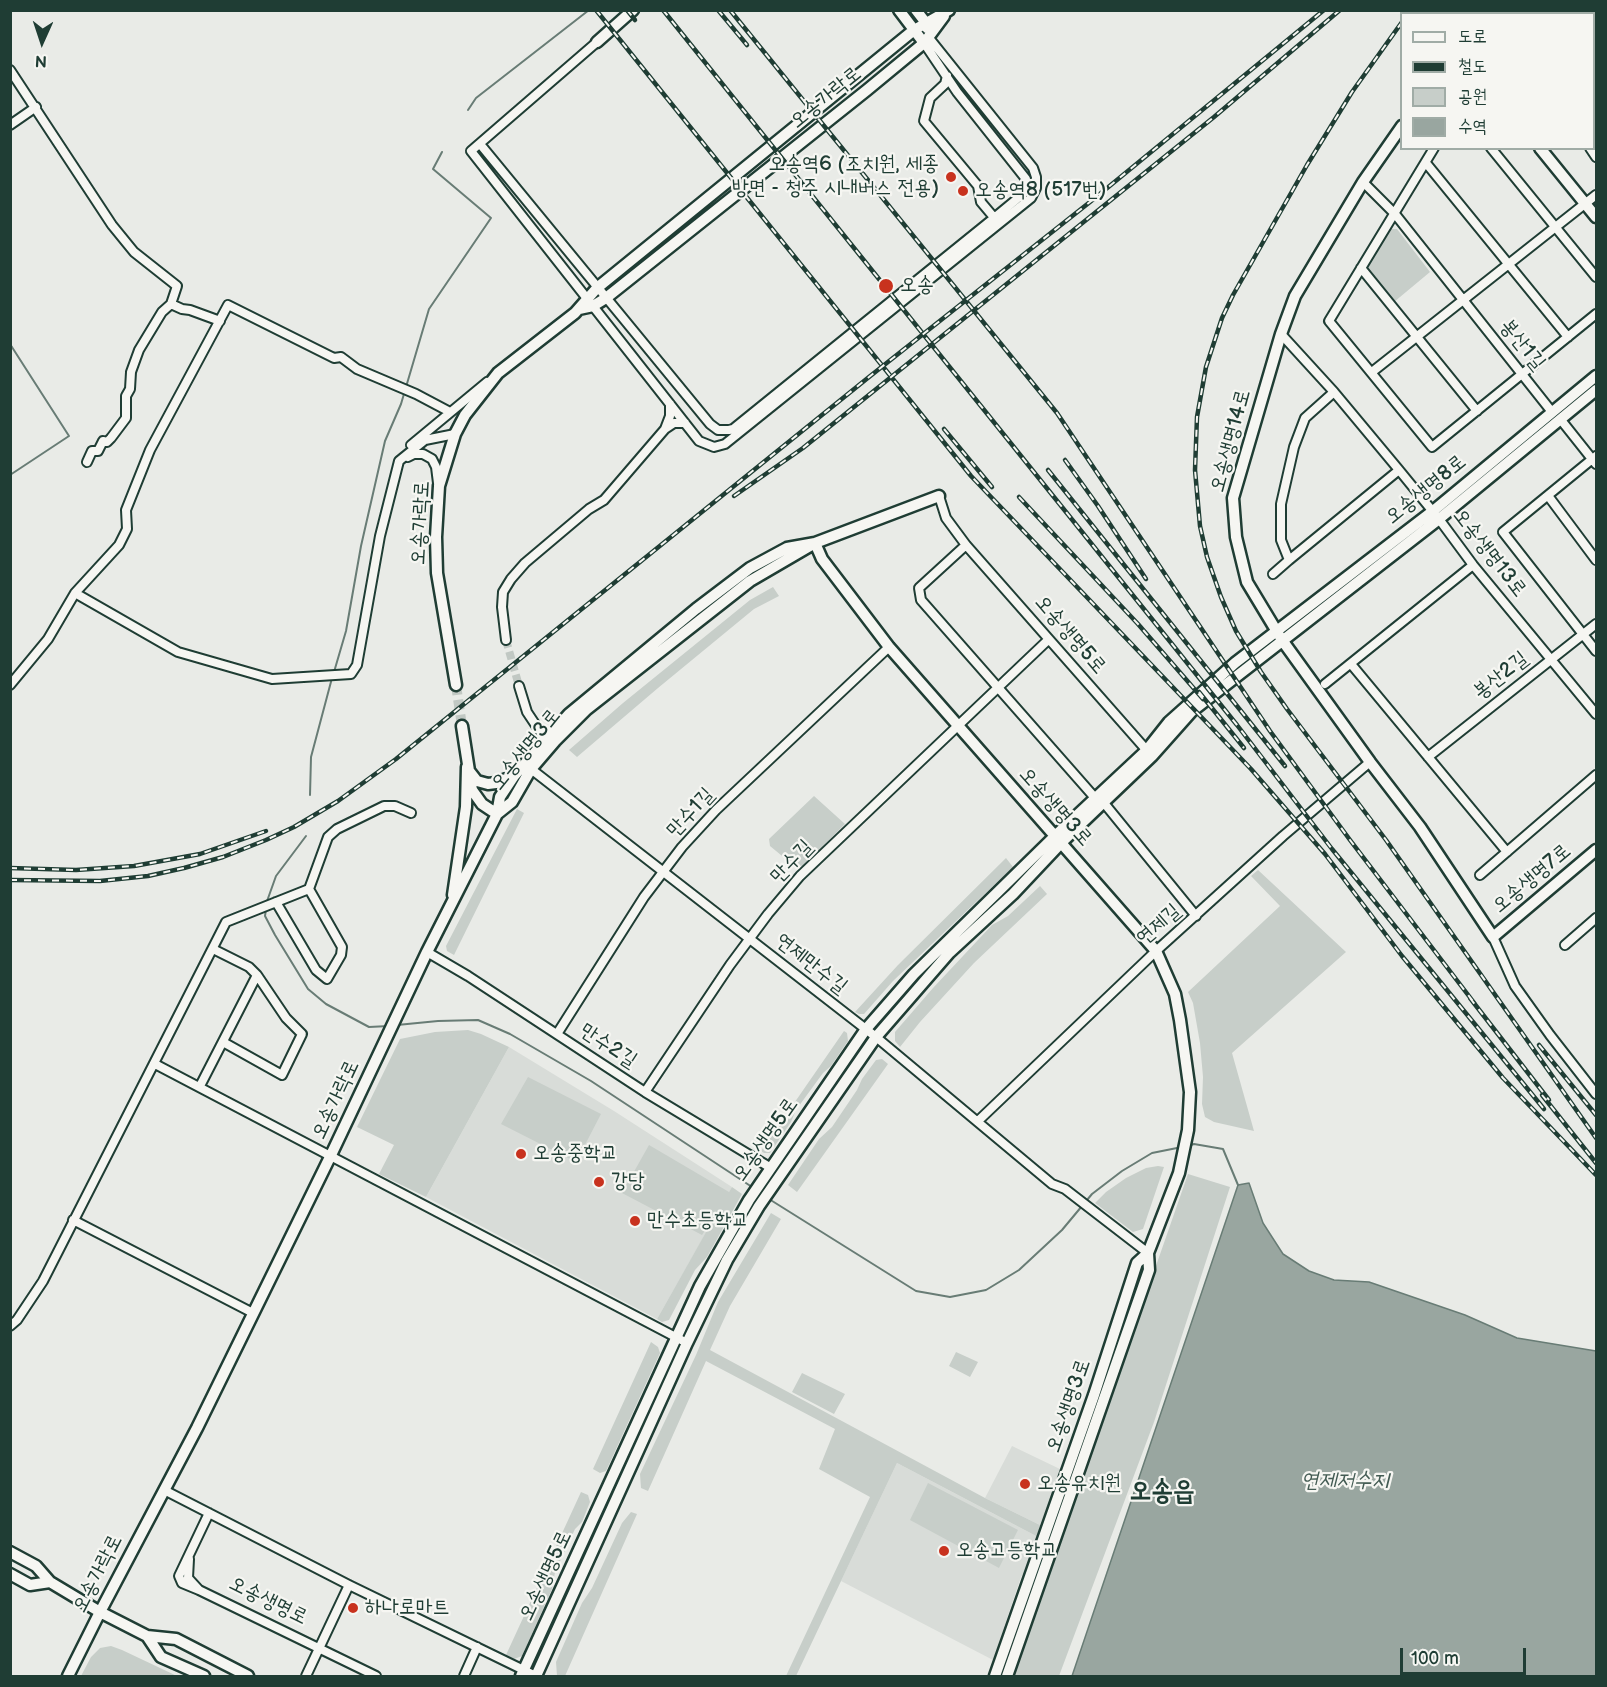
<!DOCTYPE html>
<html>
<head>
<meta charset="utf-8">
<style>
  body { margin:0 }
  #map { position:relative; width:1607px; height:1687px; overflow:hidden; background:#e9ebe7; font-family:"Balsamiq Sans","Poor Story",sans-serif }
  canvas { display:block }
  .frame { position:absolute; inset:0; border:12px solid #1f3d34; pointer-events:none }
  .legend { position:absolute; left:1400px; top:12px; width:195px; height:138px; box-sizing:border-box; background:#f6f6f2; border:2px solid #a0aca6; margin:0; padding:8px 10px; list-style:none; font-size:18px; color:#1f3d34 }
  .legend li { display:flex; align-items:center; gap:12px; height:30px }
  .legend b { width:30px; border:2px solid #a0aca6 }
  .north { position:absolute; left:12px; top:12px; width:60px; height:60px; -webkit-text-stroke:4px #f6f6f2; paint-order:stroke; rotate:183deg; font-size:16px; font-weight:700; line-height:24px; text-align:center; color:#1f3d34 }
  .north::after { content:''; display:block; margin:auto; width:21px; height:27px; background:#1f3d34; clip-path:polygon(50% 0,100% 100%,50% 72%,0 100%) }
  .scale { position:absolute; left:1400px; top:1648px; width:126px; height:27px; box-sizing:border-box; border:3px solid #1f3d34; border-top:0; padding-left:8px; font-size:18px; line-height:21px; white-space:nowrap; color:#1f3d34; -webkit-text-stroke:4px #f6f6f2; paint-order:stroke }
</style>
</head>
<body>
<div id="map">
<canvas width="1607" height="1687"></canvas>
<div class="frame"></div>
<ul class="legend">
<li><b style="height:8px;background:#f6f6f2"></b>도로</li>
<li><b style="height:8px;background:#1f3d34"></b>철도</li>
<li><b style="height:16px;background:#c7cec9"></b>공원</li>
<li><b style="height:16px;background:#99a6a0"></b>수역</li>
</ul>
<div class="north">N</div>
<div class="scale">100 m</div>
</div>
<script>
const g = document.querySelector('canvas').getContext('2d');
g.lineJoin = 'round';
function paint(path, color) { g.fillStyle = color; g.fill(path, 'evenodd'); }
const poly = rows => new Path2D(rows.map(r => 'M' + r).join(''));
function stroke(path, color, width, dash) { g.strokeStyle = color; g.lineWidth = width; g.lineCap = dash ? 'butt' : 'round'; g.setLineDash(dash || []); g.stroke(path); }
function label(font, color, halo, rows, align = 'center') {
  g.font = font + ' "Balsamiq Sans","Poor Story",sans-serif'; g.lineWidth = 4.5; g.setLineDash([]); g.textBaseline = 'middle'; g.strokeStyle = halo; g.fillStyle = color; for (const [text, x, y, turn = 0] of rows) {
    g.save(); g.translate(x, y); g.rotate((+turn || 0) * Math.PI / 180); g.textAlign = isNaN(turn) ? turn : align; if (halo) g.strokeText(text, 0, 0); g.fillText(text, 0, 0); g.restore();
  }
}
const built = poly([
  [509,1047,614,1111,732,1187,657,1319,426,1197],
  [1012,1446,1062,1470,1040,1525,985,1498],
  [897,1463,1038,1537,1028,1566,1021,1577,993,1660,841,1581]
]);
const green = poly([
  [1388,229,1397,229,1430,272,1394,302,1368,269,1368,265],
  [773,587,779,596,754,609,658,688,577,757,569,750,623,703,750,600],
  [814,796,845,824,803,866,793,865,770,846,769,839],
  [517,809,524,813,454,955,447,951,446,946],
  [1006,858,1013,867,893,981,864,1014,859,1014,855,1012,898,965],
  [1258,870,1346,952,1232,1053,1254,1131,1214,1122,1205,1117,1202,1104,1203,1077,1200,1043,1193,1003,1188,992,1280,906,1251,876],
  [1040,886,1047,894,974,963,920,1022,900,1047,895,1041,895,1032,933,988,992,925,1008,916],
  [468,1030,481,1034,509,1047,426,1197,379,1174,394,1145,357,1127,400,1039,435,1032],
  [844,1031,847,1033,848,1041,831,1066,823,1073,796,1110,791,1122,770,1153,764,1153,761,1151],
  [882,1059,888,1064,797,1192,788,1185,819,1139,832,1127,857,1090,862,1079,876,1060],
  [528,1077,601,1114,576,1162,501,1124],
  [649,1145,729,1192,732,1187,742,1194,707,1257,695,1270,669,1320,662,1322,657,1319,719,1209,702,1235,622,1193],
  [1158,1166,1164,1167,1143,1229,1133,1232,1095,1203,1106,1192,1126,1178,1146,1168],
  [1188,1174,1230,1187,1154,1422,1059,1676,1013,1676],
  [771,1213,781,1219,730,1306,710,1350,985,1498,1040,1525,1038,1537,897,1463,796,1676,786,1676,870,1497,819,1469,835,1429,706,1361,648,1491,641,1488,640,1474,696,1355,718,1302],
  [651,1342,658,1347,660,1353,606,1471,600,1473,593,1469],
  [956,1352,978,1362,970,1377,949,1366],
  [802,1373,845,1394,834,1414,792,1392],
  [928,1483,1018,1530,999,1568,910,1520],
  [581,1492,588,1495,590,1502,582,1522,575,1529,555,1572,552,1589,522,1656,514,1659,506,1655],
  [631,1512,637,1514,565,1676,557,1676,556,1662,582,1603,592,1588,622,1523],
  [111,1646,122,1650,177,1676,81,1676,91,1657,100,1648]
]);
const water = poly([
  [1249,1183,1263,1223,1283,1254,1309,1271,1334,1280,1369,1282,1465,1315,1517,1338,1596,1351,1596,1676,1072,1676,1238,1185,1249,1183]
]);
const stream = poly([
  [468,110,476,98,589,10],
  [10,344,69,436,10,475],
  [334,672,346,631,361,546,385,441,401,404,429,309,491,218,433,169,442,152],
  [310,795,311,757,332,678],
  [266,904,276,876,306,836],
  [266,909,265,916,275,935,308,989,326,1004,369,1027,389,1026],
  [397,1025,438,1021,478,1020,510,1034,591,1081,752,1187],
  [1188,1146,1194,1144,1223,1149,1238,1185],
  [769,1199,916,1291,950,1297,986,1290,1019,1270,1062,1230,1092,1194,1122,1171,1152,1153,1182,1147]
]);
const streetTunnel = poly([
  [506,640,519,686]
]);
const secondaryTunnel = poly([
  [456,685,462,726]
]);
const street = poly([
  [1548,10,1550,14],
  [1538,14,1541,10],
  [597,42,471,151,699,441,714,447,725,444,1031,198,1036,188,1036,177,1033,168,929,38],
  [1594,68,1596,72],
  [10,70,112,225,134,252,177,286,171,304,162,312,139,350,131,372,130,389,126,396,126,418,111,438,107,442,103,441,98,451,92,451,87,462],
  [947,76,945,84,930,98,924,121,978,186,981,202,997,221],
  [10,125,36,107],
  [480,144,710,424,718,430,729,430,733,429,994,218,1023,194,1026,188,1026,179,957,92,924,43],
  [1434,148,1329,321,1432,447,1596,314],
  [1491,148,1596,277],
  [1590,148,1596,157],
  [1426,163,1568,337],
  [1363,182,1395,214,1552,412],
  [1361,268,1477,411],
  [171,304,182,309,190,310,220,321],
  [1281,334,1334,392,1399,470,1439,519,1473,565,1596,714],
  [1372,372,1596,195],
  [1334,392,1305,418,1294,447,1281,504,1281,540,1289,560,1399,470],
  [670,404,670,416,665,429,674,423,685,423],
  [1561,420,1596,464],
  [411,445,487,382],
  [1596,456,1503,532,1596,651],
  [408,457,414,454,423,454,432,459,436,467,438,483],
  [939,496,946,518,966,545,1150,754],
  [1549,497,1596,560],
  [966,545,919,588,921,600,1096,799],
  [1273,574,1289,560],
  [75,593,178,652,272,679,351,674,357,665,380,536,399,461,425,440,455,434],
  [506,640,502,607,503,592,511,579,525,563,589,509,604,500,665,429],
  [1351,664,1507,852],
  [1325,684,1473,565],
  [10,685,48,639,75,593,119,545,127,529,126,510,150,450,228,305,334,358,341,357,357,369,416,394,450,412],
  [519,686,527,712,545,739],
  [1428,757,1596,624],
  [531,769,876,1037,1052,1184,1065,1189,1148,1253],
  [1104,803,1196,916],
  [1480,875,1596,775],
  [276,902,316,970,327,979,341,955,342,947,309,889],
  [1493,937,1515,986,1550,1035,1596,1094],
  [1565,945,1596,918],
  [213,949,249,967,257,975],
  [427,952,468,976,645,1092,771,1168],
  [557,1034,644,897,682,847,716,810,889,647],
  [155,1064,687,1343],
  [200,1086,257,975,286,1018,302,1034,282,1075,223,1042],
  [645,1092,730,965,768,914,800,876,1048,640],
  [978,1121,1156,951,1283,836,1370,762],
  [73,1220,253,1313],
  [10,1326,17,1320,43,1281,226,922,309,889,328,837,337,829,384,806,395,806,411,813],
  [164,1490,349,1585,536,1676],
  [189,1559,188,1578,199,1590,182,1583,179,1576,209,1513],
  [199,1590,376,1676],
  [306,1676,349,1585],
  [464,1676,477,1647]
]);
const secondary = poly([
  [899,10,924,43],
  [916,10,926,23,927,28],
  [1483,14,1486,10],
  [597,42,633,10],
  [1402,126,1363,182,1295,296,1281,334,1233,498,1236,537,1247,582,1282,640,1370,762,1420,827,1493,937,1596,850],
  [1540,148,1596,217],
  [579,309,593,306,606,298,867,90,924,43,944,16],
  [815,543,822,559,889,647,1156,951,1175,994,1180,1020,1190,1092,1188,1130,1179,1173,1148,1253,1149,1270,1007,1676],
  [456,685,437,573,436,537,439,486,455,434,465,415,498,373,575,313,597,288,914,30,949,10],
  [462,726,472,790,482,804,497,814],
  [470,772,477,781,488,784,496,783,514,776],
  [497,814,512,802,531,769,555,741,587,709,750,581,810,546],
  [453,895,466,807,467,767],
  [10,1552,36,1566,50,1582,100,1612,147,1636,176,1639,248,1676],
  [10,1574,30,1585,50,1582],
  [147,1636,161,1657,204,1676],
  [68,1676,100,1612,197,1428,331,1155,427,952,497,814,500,797,514,776,569,714,696,609,750,568,787,548,815,543,939,496],
  [521,1676,700,1286,749,1200,866,1029,914,974,1055,836,1146,751,1169,722,1235,663,1433,511,1596,376],
  [536,1676,687,1343,727,1260,759,1206,876,1037,949,953,1013,894,1061,843,1152,756,1192,711,1439,519,1596,390],
  [995,1676,1094,1395,1137,1263,1148,1253]
]);
const rail = poly([
  [596,10,971,476,1251,769,1325,854,1402,956,1503,1078,1596,1175],
  [627,10,635,20],
  [663,10,1237,725,1332,849,1544,1109],
  [718,10,747,45],
  [730,10,1057,413,1270,731,1350,840,1475,1004],
  [1409,14,1411,10],
  [1402,22,1352,92,1307,165,1233,295,1222,318,1206,367,1197,417,1195,470,1200,526,1207,557,1221,597,1236,631,1261,672,1287,709,1386,840,1596,1138],
  [944,429,992,487],
  [1065,460,1098,506,1146,579],
  [1048,470,1285,766],
  [734,496,803,448,1214,117,1340,10],
  [1019,497,1138,624,1203,699],
  [1199,692,1244,748],
  [10,868,76,870,134,866,200,854,266,831],
  [10,880,100,881,148,876,184,868,223,857,266,840,294,827,338,801,396,759,869,377,1095,198,1324,10],
  [1470,998,1549,1100],
  [1539,1045,1596,1115],
  [1542,1095,1596,1163]
]);
const markers = [
  [951,177,6,"#c8321e"],
  [963,191,6,"#c8321e"],
  [886,286,8,"#c8321e"],
  [521,1154,6,"#c8321e"],
  [599,1182,6,"#c8321e"],
  [635,1221,6,"#c8321e"],
  [1025,1484,6,"#c8321e"],
  [944,1551,6,"#c8321e"],
  [353,1608,6,"#c8321e"]
];
const streetNames = [
  ["오송가락로",826,98,-39],
  ["봉산1길",1522,345,51],
  ["오송생명14로",1231,441,-75],
  ["오송생명8로",1426,490,-39],
  ["오송가락로",421,523,-87],
  ["오송생명13로",1489,553,52],
  ["오송생명5로",1070,635,49],
  ["봉산2길",1501,676,-38],
  ["오송생명3로",526,750,-51],
  ["오송생명3로",1055,807,48],
  ["만수1길",691,813,-47],
  ["만수길",792,862,-46],
  ["오송생명7로",1532,879,-40],
  ["연제길",1159,925,-41],
  ["연제만수길",811,964,38],
  ["만수2길",608,1046,33],
  ["오송가락로",336,1100,-65],
  ["오송생명5로",766,1140,-55],
  ["오송생명3로",1069,1406,-71],
  ["오송가락로",98,1574,-63],
  ["오송생명5로",546,1576,-65],
  ["오송생명로",268,1601,26]
];
const poiNames = [
  ["오송역6 (조치원, 세종",939,165,"right"],
  ["방면 - 청주 시내버스 전용)",939,189,"right"],
  ["오송역8 (517번)",975,191],
  ["오송",900,286],
  ["오송중학교",533,1154],
  ["강당",611,1182],
  ["만수초등학교",647,1221],
  ["오송유치원",1037,1484],
  ["오송고등학교",956,1551],
  ["하나로마트",365,1608]
];
const waterNames = [
  ["연제저수지",1345,1481]
];
const districtNames = [
  ["오송읍",1162,1492]
];
paint(built, '#d8dcd8');
paint(green, '#c7cec9');
paint(water, '#99a6a0');
stroke(water, '#687c75', 1.5);
stroke(stream, '#687c75', 2);
stroke(streetTunnel, '#c1c8c3', 8, [8, 4]);
stroke(secondaryTunnel, '#c1c8c3', 10, [10, 5]);
stroke(street, '#1f3d34', 12);
stroke(secondary, '#1f3d34', 15);
stroke(street, '#f6f6f2', 8);
stroke(secondary, '#f6f6f2', 10);
stroke(rail, '#1f3d34', 4.5);
stroke(rail, '#f6f6f2', 2, [7]);
for (const [x, y, r, color] of markers) { const dot = new Path2D(); dot.arc(x, y, r, 0, 2 * Math.PI); g.fillStyle = color; g.fill(dot); stroke(dot, '#f6f6f2', 2); }
label('21px', '#1f3d34', '#f6f6f2', streetNames);
label('21px', '#1f3d34', '#f6f6f2', poiNames, 'left');
label('italic 22px', '#445c54', '#f6f6f2', waterNames);
label('bold 27px', '#1f3d34', '#f6f6f2', districtNames);
</script>
</body>
</html>
